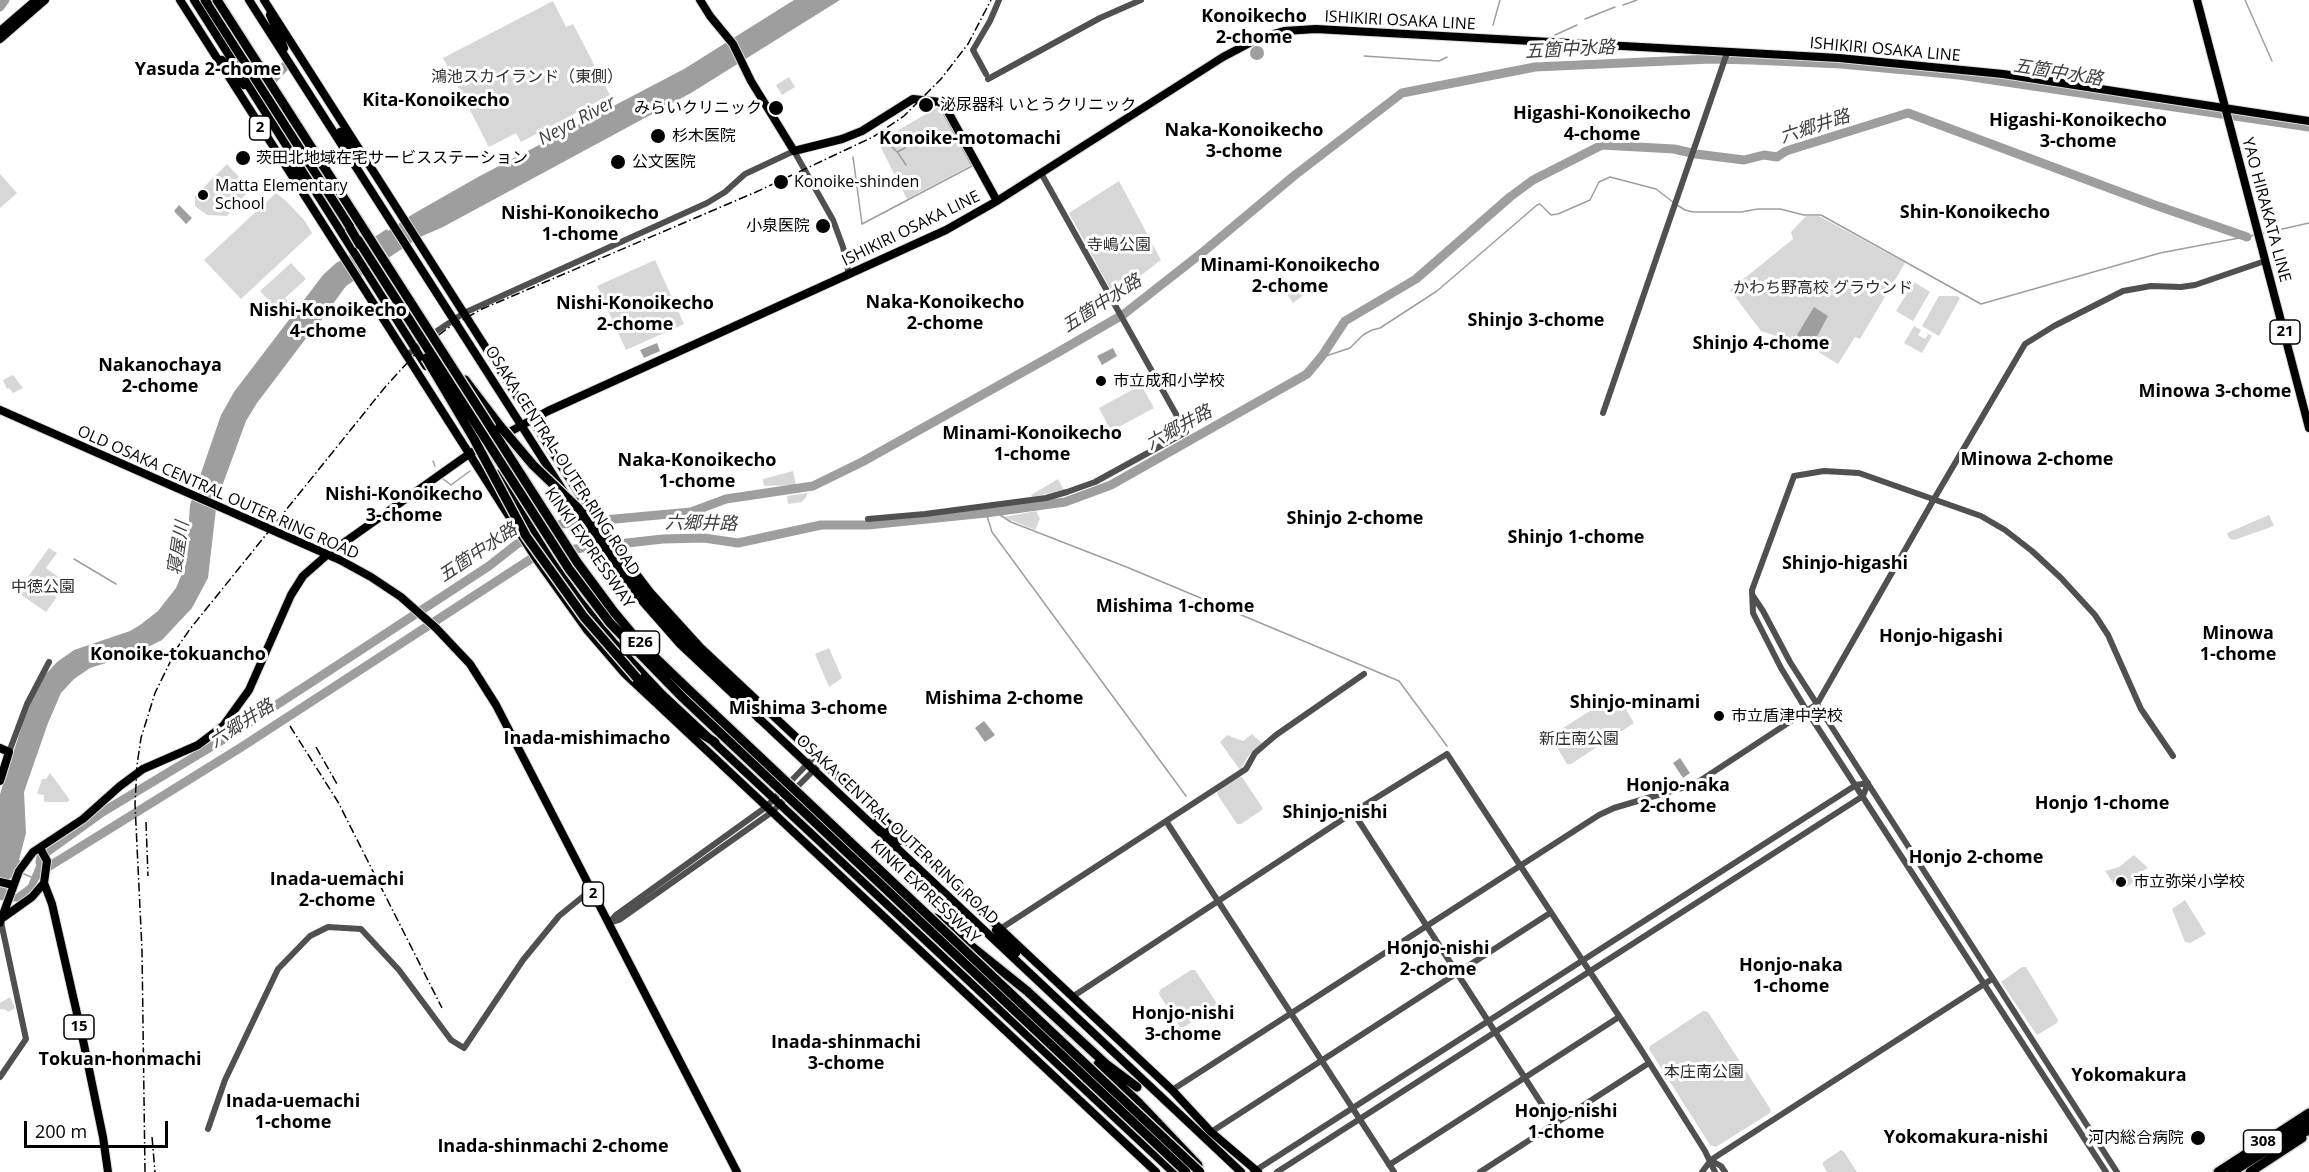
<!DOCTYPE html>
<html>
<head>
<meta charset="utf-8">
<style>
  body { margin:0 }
  #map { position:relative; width:2309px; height:1172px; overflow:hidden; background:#fff; font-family:"Open Sans",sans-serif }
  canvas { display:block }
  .scale { position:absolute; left:24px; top:1121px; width:144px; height:27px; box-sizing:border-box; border:3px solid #000; border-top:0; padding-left:8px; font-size:18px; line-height:21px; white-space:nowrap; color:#000; -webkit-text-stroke:4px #fff; paint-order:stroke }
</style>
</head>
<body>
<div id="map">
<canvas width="2309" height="1172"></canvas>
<div class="scale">200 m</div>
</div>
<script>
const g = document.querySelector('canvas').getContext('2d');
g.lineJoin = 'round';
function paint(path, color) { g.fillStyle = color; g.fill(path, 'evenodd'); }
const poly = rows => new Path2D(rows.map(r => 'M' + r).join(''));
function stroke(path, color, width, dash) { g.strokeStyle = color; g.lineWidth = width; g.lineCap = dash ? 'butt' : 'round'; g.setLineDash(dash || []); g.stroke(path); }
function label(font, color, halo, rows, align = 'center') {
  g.font = font + ' "Open Sans","Noto Sans JP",sans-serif'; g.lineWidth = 6; g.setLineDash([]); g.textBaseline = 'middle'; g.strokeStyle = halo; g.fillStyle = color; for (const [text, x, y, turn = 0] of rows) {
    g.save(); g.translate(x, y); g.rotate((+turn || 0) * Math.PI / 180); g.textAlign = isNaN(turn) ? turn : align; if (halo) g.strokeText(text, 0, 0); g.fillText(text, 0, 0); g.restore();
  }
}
const green = poly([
  [553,1,566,27,573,24,610,95,521,142,516,133,489,147,443,58],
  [789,77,795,87,782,95,776,85],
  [938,107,971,165,907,199,878,142],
  [227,164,250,189,227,216,207,215,195,206,195,196],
  [0,174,17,193,0,208],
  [1119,181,1161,260,1114,296,1069,213],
  [276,193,286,201,305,221,312,233,241,299,204,260],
  [1806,216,1819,216,1905,263,1860,339,1855,337,1838,364,1797,339,1792,341,1761,331,1730,290,1793,239,1791,232],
  [655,260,684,324,626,350,597,286],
  [291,263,306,279,285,298,288,301,279,311,260,291],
  [1303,280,1310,290,1293,303,1282,287,1289,281,1294,287],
  [1914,282,1930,292,1913,321,1896,311],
  [1939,296,1957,296,1960,298,1939,336,1922,326],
  [1914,326,1921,330,1918,335,1925,339,1928,335,1925,332,1932,336,1922,353,1904,343],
  [13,375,23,388,13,393,9,388,7,389,3,380],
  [1141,385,1154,408,1111,431,1099,408],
  [793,471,796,485,764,486,763,479],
  [1058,479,1064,490,1033,497,1031,495],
  [807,493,807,496,802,502,788,504,787,496],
  [1036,511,1040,519,1035,530,1004,517],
  [2269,515,2274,526,2234,540,2229,538,2227,533],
  [49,548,57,553,46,568,67,583,46,612,17,592],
  [829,648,842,678,829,687,815,654],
  [1615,695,1618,696,1634,723,1571,764,1567,764,1552,739,1552,735],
  [1252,734,1262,743,1249,755,1240,770,1220,742,1227,735,1243,741],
  [50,773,70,800,67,802,44,802,44,795,37,794,42,779,46,779],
  [1239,777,1242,777,1262,807,1262,810,1241,824,1237,824,1217,794,1218,790],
  [2134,855,2148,868,2140,872,2142,876,2127,887,2123,882,2116,887,2105,871,2119,867],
  [2185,900,2206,934,2190,943,2185,942,2172,909],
  [2022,967,2026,967,2058,1020,2057,1023,2037,1035,2001,982],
  [1191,970,1195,970,1216,1002,1215,1007,1184,1027,1180,1027,1159,994,1160,990],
  [10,997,15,1008,8,1012,6,1010,0,1009,0,1003],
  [1703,1011,1708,1012,1771,1110,1770,1113,1716,1147,1710,1145,1649,1049,1650,1046],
  [1841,1150,1844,1152,1857,1172,1827,1172,1823,1165,1823,1162]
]);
const water = poly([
  [794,0,840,0,691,93,443,227,420,237,346,286,322,319,318,330,315,329,310,333,257,403,246,421,217,500,208,578,192,608,162,640,134,654,90,668,74,679,61,693,48,723,24,792,26,833,19,860,27,864,20,881,10,878,6,889,16,894,28,885,41,854,43,858,43,872,35,887,20,902,0,900,0,794,28,707,45,675,57,662,74,650,130,631,140,625,158,611,176,588,186,564,190,505,221,415,234,392,323,275,336,263,350,255,349,253,387,229,388,231,413,214,478,177,684,69],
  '1250 53a7 7 0 1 1 14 0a7 7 0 1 1-14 0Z',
  [179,205,192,218,186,224,174,211],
  [1814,307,1828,316,1813,344,1797,335],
  [657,343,660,351,644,358,640,350],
  [1113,348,1117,356,1102,365,1097,356],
  [984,721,995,735,985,742,975,728],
  [1680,758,1690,773,1683,778,1673,763]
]);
const stream = poly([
  [2245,0,2272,61],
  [1623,5,1637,0],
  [1585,19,1615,7],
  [1493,25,1500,0],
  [1555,35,1577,25],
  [1364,56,1439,61,1447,57],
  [890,145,897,152,905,148,900,140],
  [898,153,906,165],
  [853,157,862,224,972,166,940,108],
  [1677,205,1685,210,1693,212,1741,212,1758,209,1780,209,1804,215,1821,215,1981,304,2160,253,2255,235],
  [2260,234,2309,223],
  [1322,356,1326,356,1350,348,1363,335,1372,330,1380,328,1437,291,1537,205,1540,204,1551,215,1558,214,1590,200,1599,182,1610,177,1656,189,1673,202],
  [433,461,435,466],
  [443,479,451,485,470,471],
  [994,511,1011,522,1129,568,1399,681,1447,746],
  [986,513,992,532,1186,796],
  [74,559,116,584],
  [22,873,31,877]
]);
const river = poly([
  [0,7,5,0],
  [258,96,286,65],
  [40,862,41,857,48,851,101,813,224,739,321,676,489,566,517,544,561,524,691,512,726,499,813,486,862,462,1055,354,1124,314,1203,252,1295,175,1402,93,1535,67,1711,59,1752,60,1841,64,1959,75,2309,127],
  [40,872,240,748,537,555,582,548,663,539,704,538,738,543,821,525,868,525,986,513,1065,502,1111,485,1307,374,1322,356,1345,321,1416,279,1510,197,1533,180,1602,145,1674,149,1696,154,1744,160,1764,155,1777,157,1786,151,1908,113,2152,204,2247,237]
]);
const minor = poly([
  [986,74,973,50,990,21,999,0],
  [988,79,1100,18,1141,0],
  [406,356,434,333,464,313,707,203,725,192,745,174,794,151,833,220,843,247,849,275],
  [1603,413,1727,53],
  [868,519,925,514,1046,498,1067,492,1095,482,1186,432,1041,173],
  [1753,596,1763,611,1790,662,2117,1172],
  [9,752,27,704,49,662],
  [1353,812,1554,1123],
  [1166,821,1394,1172],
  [609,923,619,920,772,812,822,762],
  [609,923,616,915,766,807,816,755],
  [1000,929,1240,773,1246,769,1255,753,1276,735,1364,674],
  [1072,997,1363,806,1447,754,1640,1048,1705,1151,1715,1172],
  [0,1077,26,1039,1,922],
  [1172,1090,1599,815,1614,808,1695,784,1817,704,1934,499,2025,344,2054,326,2123,291,2151,286,2181,287,2195,285,2265,261],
  [208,1129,225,1080,278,969,310,936,328,927,361,929,399,970,451,1040,464,1048,523,960,559,916,591,890],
  [1211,1132,1550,913],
  [1712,1161,1721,1166,1725,1172],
  [1389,1165,1619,1017],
  [1253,1172,1856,785,1868,783],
  [1277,1172,1863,796,1868,783],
  [1480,1172,1649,1063],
  [1702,1172,1711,1160,1720,1154,1992,979],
  [2106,1172,1807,711,1781,668,1753,613,1752,590,1794,476,1824,471,1859,473,1981,516,2005,530,2032,551,2061,578,2095,615,2108,635,2141,709,2173,756]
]);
const major = poly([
  [180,0,537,560,587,630,624,673,654,701,1156,1172],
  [194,0,426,366],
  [249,0,564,492],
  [264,0,599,525,650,592,701,648,1172,1090,1211,1132,1258,1172],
  [700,0,710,16,733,44,751,81,794,151,842,139,862,131,913,99,940,102,947,110,997,201],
  [2197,0,2309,428],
  [270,15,284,48],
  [0,31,36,0],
  [0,39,45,0],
  [222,60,244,85],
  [340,132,357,153],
  [294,163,303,188],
  [0,410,340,560,371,577,401,597,436,628,470,664,496,705,737,1172],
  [497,474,552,562,579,600,614,643,662,694,1173,1172],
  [577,512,629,586,680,644,1241,1172],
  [0,748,9,752,0,781],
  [876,823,900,841],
  [40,848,47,861,44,883,52,904,83,1040,103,1137,108,1172],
  [0,882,13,885],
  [4,917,32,897,44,883],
  [0,923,19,871,33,852,83,819,120,786,143,769,198,745,223,726,249,690,291,595,303,576,328,554,469,454,548,411,946,230,997,201,1223,57,1259,38,1284,31,1316,29,1839,58,2003,74,2309,121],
  [996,930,1016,953]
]);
const highway = poly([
  [205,0,354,233],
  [465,380,500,426],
  [582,512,644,594,677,631,742,694,759,718],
  [637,678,688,726,715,742],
  [936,918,1027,991,1106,1064,1137,1087],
  [1098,1064,1139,1103,1198,1165],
  [2292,1138,2309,1130],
  [2218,1172,2309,1113],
  [2232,1172,2288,1137,2309,1120],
  [2250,1172,2302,1138]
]);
const rail = poly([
  [290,726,338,802,442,1008],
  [316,747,337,784],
  [146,822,148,876],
  [152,1137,155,1172],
  [145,1172,142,950,135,804,137,765,141,738,155,693,177,648,190,629,386,386,420,349,448,328,482,309,756,192,873,137,904,116,941,79,968,44,991,0],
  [2236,1172,2240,1170]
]);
const highwayBridge = poly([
  [217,0,577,562,614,612,639,642,689,690,1200,1172],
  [350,228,360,245],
  [358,240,569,569,610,623,683,698,1186,1172],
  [426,358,474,439,526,536,584,617,637,678],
  [500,426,533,465,582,512]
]);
const markers = [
  [926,105,8,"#000"],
  [776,108,8,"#000"],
  [658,136,8,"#000"],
  [243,158,8,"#000"],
  [618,162,8,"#000"],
  [781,182,8,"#000"],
  [203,195,6,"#000"],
  [823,226,8,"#000"],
  [1101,381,6,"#000"],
  [1719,716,6,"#000"],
  [2121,882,6,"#000"],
  [2198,1138,8,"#000"]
];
const shields = [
  [260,128,21],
  [2285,332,30],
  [640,643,39],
  [593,894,21],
  [79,1027,30],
  [2263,1142,39]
];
const shieldNames = [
  ["2",260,128],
  ["21",2285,332],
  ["E26",640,643],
  ["2",593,894],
  ["15",79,1027],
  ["308",2263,1142]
];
const streetNames = [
  ["ISHIKIRI OSAKA LINE",1400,21,3],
  ["ISHIKIRI OSAKA LINE",1885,50,5],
  ["YAO HIRAKATA LINE",2266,210,75],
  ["ISHIKIRI OSAKA LINE",911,229,-26],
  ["OSAKA CENTRAL OUTER RING ROAD",562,461,57],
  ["OLD OSAKA CENTRAL OUTER RING ROAD",218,493,24],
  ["KINKI EXPRESSWAY",589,548,55],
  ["OSAKA CENTRAL OUTER RING ROAD",897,830,43],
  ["KINKI EXPRESSWAY",925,892,43]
];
const parkNames = [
  ["鴻池スカイランド（東側）",527,77],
  ["寺嶋公園",1119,245],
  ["かわち野高校 グラウンド",1823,288],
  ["中徳公園",43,587],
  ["新庄南公園",1579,739],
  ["本庄南公園",1704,1072]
];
const poiNames = [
  ["泌尿器科 いとうクリニック",940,105],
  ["みらいクリニック",762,108,"right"],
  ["杉木医院",672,136],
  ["茨田北地域在宅サービスステーション",256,158],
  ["公文医院",632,162],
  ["Konoike-shinden",794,182],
  ["Matta Elementary",215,186],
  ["School",215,204],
  ["小泉医院",810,226,"right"],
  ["市立成和小学校",1113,381],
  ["市立盾津中学校",1731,716],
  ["市立弥栄小学校",2133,882],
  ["河内総合病院",2184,1138,"right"]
];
const neighbourhoodNames = [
  ["Konoikecho",1254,17],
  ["2-chome",1254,38],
  ["Yasuda 2-chome",208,70],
  ["Kita-Konoikecho",436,101],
  ["Higashi-Konoikecho",1602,114],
  ["4-chome",1602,135],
  ["Higashi-Konoikecho",2078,121],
  ["3-chome",2078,142],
  ["Naka-Konoikecho",1244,131],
  ["3-chome",1244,152],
  ["Konoike-motomachi",970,139],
  ["Shin-Konoikecho",1975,213],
  ["Nishi-Konoikecho",580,214],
  ["1-chome",580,235],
  ["Minami-Konoikecho",1290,266],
  ["2-chome",1290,287],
  ["Naka-Konoikecho",945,303],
  ["2-chome",945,324],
  ["Nishi-Konoikecho",635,304],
  ["2-chome",635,325],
  ["Nishi-Konoikecho",328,311],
  ["4-chome",328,332],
  ["Shinjo 3-chome",1536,321],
  ["Shinjo 4-chome",1761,344],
  ["Nakanochaya",160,366],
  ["2-chome",160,387],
  ["Minowa 3-chome",2215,392],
  ["Minami-Konoikecho",1032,434],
  ["1-chome",1032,455],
  ["Minowa 2-chome",2037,460],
  ["Naka-Konoikecho",697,461],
  ["1-chome",697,482],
  ["Nishi-Konoikecho",404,495],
  ["3-chome",404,516],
  ["Shinjo 2-chome",1355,519],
  ["Shinjo 1-chome",1576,538],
  ["Shinjo-higashi",1845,564],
  ["Mishima 1-chome",1175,607],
  ["Minowa",2238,634],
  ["1-chome",2238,655],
  ["Honjo-higashi",1941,637],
  ["Konoike-tokuancho",178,655],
  ["Mishima 2-chome",1004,699],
  ["Shinjo-minami",1635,703],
  ["Mishima 3-chome",808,709],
  ["Inada-mishimacho",587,739],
  ["Honjo-naka",1678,786],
  ["2-chome",1678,807],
  ["Honjo 1-chome",2102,804],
  ["Shinjo-nishi",1335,813],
  ["Honjo 2-chome",1976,858],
  ["Inada-uemachi",337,880],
  ["2-chome",337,901],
  ["Honjo-nishi",1438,949],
  ["2-chome",1438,970],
  ["Honjo-naka",1791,966],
  ["1-chome",1791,987],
  ["Honjo-nishi",1183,1014],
  ["3-chome",1183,1035],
  ["Inada-shinmachi",846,1043],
  ["3-chome",846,1064],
  ["Tokuan-honmachi",120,1060],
  ["Yokomakura",2129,1076],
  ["Inada-uemachi",293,1102],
  ["1-chome",293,1123],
  ["Honjo-nishi",1566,1112],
  ["1-chome",1566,1133],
  ["Yokomakura-nishi",1966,1138],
  ["Inada-shinmachi 2-chome",553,1147]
];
const waterNames = [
  ["五箇中水路",1570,50,-3],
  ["五箇中水路",2058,73,9],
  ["Neya River",577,121,-28],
  ["六郷井路",1815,127,-18],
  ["五箇中水路",1102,304,-33],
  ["六郷井路",1179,428,-29],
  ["六郷井路",701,524,1],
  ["寝屋川",179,548,-81],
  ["五箇中水路",478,553,-34],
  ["六郷井路",242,724,-33]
];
paint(green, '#d7d7d7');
paint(water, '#9e9e9e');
stroke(stream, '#9e9e9e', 1.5);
stroke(river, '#9e9e9e', 9);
stroke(major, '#dbdbdb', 10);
stroke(highway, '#dbdbdb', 12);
stroke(minor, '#505050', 6);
stroke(major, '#000', 8);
stroke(highway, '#000', 9);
stroke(rail, '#000', 1.5, [9, 3, 1.5, 3]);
stroke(highwayBridge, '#dbdbdb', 12, []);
stroke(highwayBridge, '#000', 9);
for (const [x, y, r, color] of markers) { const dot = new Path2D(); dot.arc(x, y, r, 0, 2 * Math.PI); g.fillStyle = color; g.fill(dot); stroke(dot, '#fff', 2); }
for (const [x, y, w] of shields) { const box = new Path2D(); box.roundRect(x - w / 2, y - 12, w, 24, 4.5); g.fillStyle = '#fff'; g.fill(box); stroke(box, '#000', 1.5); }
label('bold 15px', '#000', null, shieldNames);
label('16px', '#000', '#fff', streetNames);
label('16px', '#2e2e2e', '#fff', parkNames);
label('16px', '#000', '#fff', poiNames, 'left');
label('bold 18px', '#000', '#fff', neighbourhoodNames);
label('italic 18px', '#3f3f3f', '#fff', waterNames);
</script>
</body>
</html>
